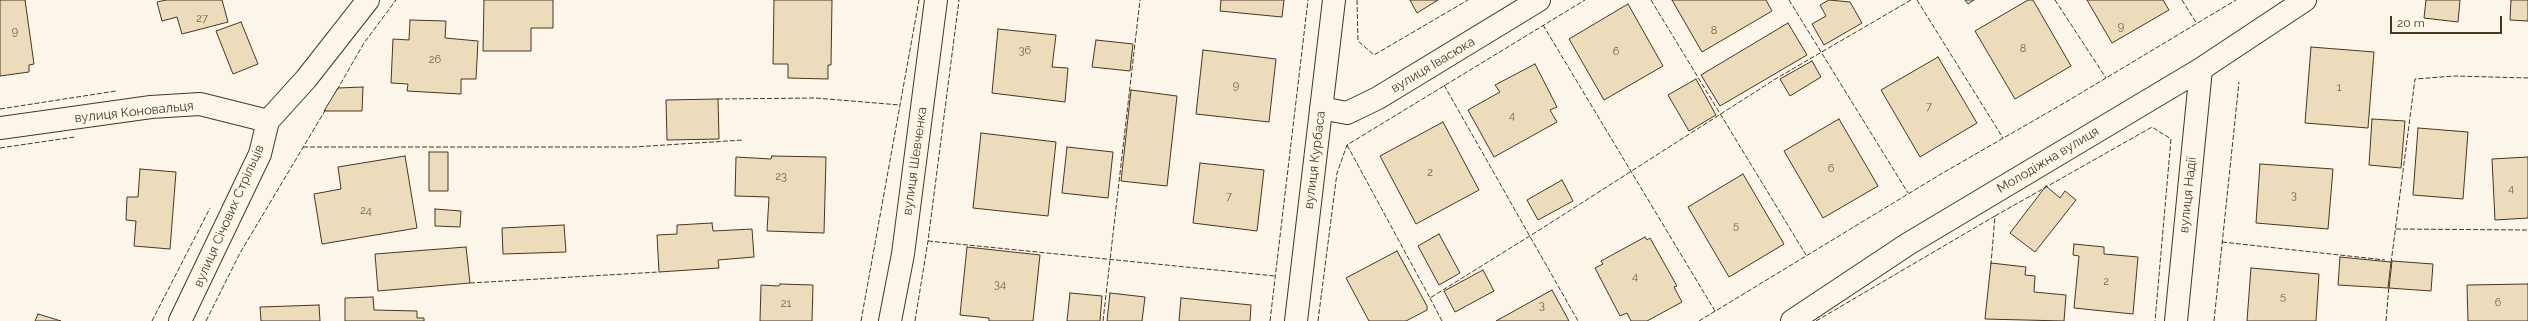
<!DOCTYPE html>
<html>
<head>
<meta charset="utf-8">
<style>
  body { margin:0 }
  #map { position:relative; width:2528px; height:321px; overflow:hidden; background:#fbf6e9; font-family:Raleway,sans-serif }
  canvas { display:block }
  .scale { position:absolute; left:2390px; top:16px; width:112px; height:18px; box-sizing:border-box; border:2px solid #4a3520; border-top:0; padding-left:5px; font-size:12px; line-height:14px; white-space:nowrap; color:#4a3520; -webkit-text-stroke:3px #fbf6e9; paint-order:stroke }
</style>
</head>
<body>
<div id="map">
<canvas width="2528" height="321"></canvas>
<div class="scale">20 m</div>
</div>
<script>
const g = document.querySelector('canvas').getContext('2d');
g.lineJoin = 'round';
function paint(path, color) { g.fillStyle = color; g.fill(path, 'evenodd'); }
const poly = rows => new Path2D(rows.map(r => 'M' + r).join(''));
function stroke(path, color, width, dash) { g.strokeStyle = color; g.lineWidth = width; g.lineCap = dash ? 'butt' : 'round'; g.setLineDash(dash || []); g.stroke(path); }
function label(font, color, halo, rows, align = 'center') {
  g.font = font + ' Raleway,sans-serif'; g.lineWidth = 3; g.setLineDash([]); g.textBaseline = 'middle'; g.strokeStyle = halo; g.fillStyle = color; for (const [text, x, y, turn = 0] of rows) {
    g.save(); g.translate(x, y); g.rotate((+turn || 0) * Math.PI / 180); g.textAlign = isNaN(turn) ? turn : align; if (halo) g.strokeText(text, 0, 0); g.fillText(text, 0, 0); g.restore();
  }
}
const building = poly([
  [0,0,25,0,34,64,29,65,29,72,0,76,0,0],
  [166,0,222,0,228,22,182,34,177,17,162,21,157,2,166,0],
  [484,0,553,0,553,28,531,28,531,51,483,51,484,0],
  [774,0,832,0,831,65,828,65,828,79,788,78,788,64,773,64,774,0],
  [1221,0,1284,0,1282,17,1220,11,1221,0],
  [1410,0,1438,0,1417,13,1410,0],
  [1672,0,1766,0,1772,11,1702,52,1672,0],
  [1829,0,1850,2,1862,23,1824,45,1812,24,1826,16,1820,5,1829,0],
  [1965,0,1974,0,1968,4,1965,0],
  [2028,0,2033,0,2071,66,2015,99,1975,31,2028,0],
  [2087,0,2163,0,2169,10,2112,43,2087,0],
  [2426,0,2460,0,2458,22,2424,18,2426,0],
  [2511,0,2528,0,2528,21,2510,20,2511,0],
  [1628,4,1663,66,1604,100,1569,39,1628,4],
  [410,20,446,21,445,38,478,41,476,79,461,79,461,94,407,91,408,84,391,83,393,39,409,40,410,20],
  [241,22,258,64,233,74,216,31,241,22],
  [1788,23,1807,55,1720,106,1701,75,1788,23],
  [998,29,1056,35,1052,67,1068,68,1065,102,992,93,998,29],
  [1096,40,1133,44,1130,71,1092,67,1096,40],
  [2311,47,2374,52,2368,128,2305,123,2311,47],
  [1203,50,1276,59,1269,122,1196,114,1203,50],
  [1938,57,1977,123,1920,157,1881,90,1938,57],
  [1812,61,1821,77,1790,96,1780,79,1812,61],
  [1535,64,1557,107,1550,110,1557,122,1494,157,1468,110,1500,92,1495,85,1535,64],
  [1696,79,1716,115,1689,131,1668,95,1696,79],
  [363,87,362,111,324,111,338,88,363,87],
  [1131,90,1177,96,1167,186,1121,181,1131,90],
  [718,99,719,139,667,140,666,100,718,99],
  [1839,119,1878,186,1823,218,1784,151,1839,119],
  [2372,119,2405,121,2401,168,2369,165,2372,119],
  [1443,122,1479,190,1416,224,1380,156,1443,122],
  [2418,128,2468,132,2463,199,2413,195,2418,128],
  [981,133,1056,142,1048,216,973,208,981,133],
  [1067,147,1113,152,1108,198,1062,193,1067,147],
  [429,152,448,152,448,191,429,191,429,152],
  [405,156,417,228,322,244,314,194,341,189,338,167,405,156],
  [772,156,826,157,824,233,767,231,769,197,735,196,736,157,771,159,772,156],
  [2528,157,2528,218,2495,220,2492,159,2528,157],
  [1200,163,1264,170,1257,231,1193,223,1200,163],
  [2260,164,2333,169,2328,229,2256,223,2260,164],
  [140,169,176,172,170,249,134,246,136,221,126,220,127,197,138,197,140,169],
  [1743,174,1784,244,1729,277,1688,207,1743,174],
  [1562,180,1573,201,1538,220,1527,200,1562,180],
  [2046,186,2060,198,2065,191,2076,200,2035,252,2010,233,2046,186],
  [435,209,461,211,460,227,435,226,435,209],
  [712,223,713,231,752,229,754,257,718,260,719,268,659,272,657,235,677,234,677,225,712,223],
  [564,225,566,252,503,254,502,228,564,225],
  [1439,234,1460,273,1439,285,1418,246,1439,234],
  [1645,237,1647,240,1650,238,1677,286,1674,287,1682,302,1647,321,1631,321,1627,313,1620,316,1595,268,1603,264,1601,261,1645,237],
  [2074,244,2104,247,2104,254,2138,257,2133,314,2074,308,2079,256,2073,255,2074,244],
  [466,247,470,283,378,291,375,254,466,247],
  [967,247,1040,255,1033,321,989,321,989,318,960,315,967,247],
  [1397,251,1427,306,1427,310,1406,321,1369,321,1346,278,1397,251],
  [2340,257,2391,262,2388,288,2338,285,2340,257],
  [2392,261,2433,264,2431,291,2389,288,2392,261],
  [1991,263,2026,267,2025,275,2035,276,2034,292,2066,295,2064,321,1985,319,1991,263],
  [2251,268,2319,274,2316,321,2247,321,2251,268],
  [1483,270,1494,291,1455,312,1444,291,1483,270],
  [780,284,813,285,812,321,760,321,761,285,779,286,780,284],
  [2528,284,2528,321,2468,321,2467,285,2528,284],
  [1552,290,1569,321,1496,321,1552,290],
  [1070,293,1102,296,1100,321,1067,321,1070,293],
  [1110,293,1145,297,1142,321,1107,321,1110,293],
  [373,297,374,310,417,311,417,318,424,318,424,321,345,321,345,298,373,297],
  [1181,298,1251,305,1250,321,1179,321,1181,298],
  [319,305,320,321,261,321,260,307,319,305],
  [38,314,61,321,35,321,38,314]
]);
const minor = poly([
  [1321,108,1347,113,1378,98,1539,0],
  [0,128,151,107,200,104,268,121],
  [180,321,260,154,268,121,306,79,368,0],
  [890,321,903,254,936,0],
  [1296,321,1334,0],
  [1792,321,1908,244,2201,69,2305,0],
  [2176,321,2201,69]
]);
const fence = poly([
  [1357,0,1358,41,1374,55,1468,0],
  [1651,0,1806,255],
  [1789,0,1908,193],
  [1917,0,2003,138],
  [2055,0,2106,78],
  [2182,0,2197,24],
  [1543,25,1715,311],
  [1444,85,1578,321],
  [337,90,364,43,396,0],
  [718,99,815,98,900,105],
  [0,109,116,91],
  [1347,145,1430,298,1541,229,1777,78,1911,0],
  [303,147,634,147,743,140],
  [0,148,75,137],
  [1995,216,2152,127,2171,139,2155,321],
  [2396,229,2528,230],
  [928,241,1275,276],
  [2222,242,2385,260],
  [2391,263,2415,79,2454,76,2528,78],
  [470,283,659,272],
  [1430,298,1442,321],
  [152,321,210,208],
  [206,321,240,253,326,109],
  [861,321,919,0],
  [915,321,928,241,959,0],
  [1103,321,1140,0],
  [1270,321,1308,0],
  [1318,321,1337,173,1347,145,1585,0],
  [1699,321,1941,174,2066,102,2236,0],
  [1816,321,1995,216,1991,264],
  [2214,321,2239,82],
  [2386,321,2389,285]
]);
const numberNames = [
  ["27",202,19],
  ["9",2121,27],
  ["8",1714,31],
  ["9",15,32],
  ["8",2023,49],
  ["36",1025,51],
  ["6",1616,52],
  ["26",435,60],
  ["9",1236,86],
  ["1",2339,88],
  ["7",1929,107],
  ["4",1512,116],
  ["6",1831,169],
  ["2",1430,173],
  ["23",781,177],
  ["4",2511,189],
  ["3",2294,196],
  ["7",1229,197],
  ["24",366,211],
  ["5",1736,226],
  ["4",1635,277],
  ["2",2106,282],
  ["34",1000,285],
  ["5",2283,297],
  ["6",2498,303],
  ["21",786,304],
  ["3",1542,306]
];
const streetNames = [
  ["вулиця Івасюка",1433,65,-31],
  ["вулиця Коновальця",134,112,-6],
  ["вулиця Курбаса",1315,160,-83],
  ["Молодіжна вулиця",2048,160,-31],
  ["вулиця Шевченка",915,161,-82],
  ["вулиця Надії",2188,195,-84],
  ["вулиця Січових Стрільців",229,216,-66]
];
paint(building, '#ecdcbc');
stroke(building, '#4a3520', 1);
stroke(minor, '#4a3520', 24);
stroke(minor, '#fbf6e9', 22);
stroke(fence, '#4a3520', 1, [5, 2]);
label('11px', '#725f47', null, numberNames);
label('13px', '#4a3520', '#fbf6e9', streetNames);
</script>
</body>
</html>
